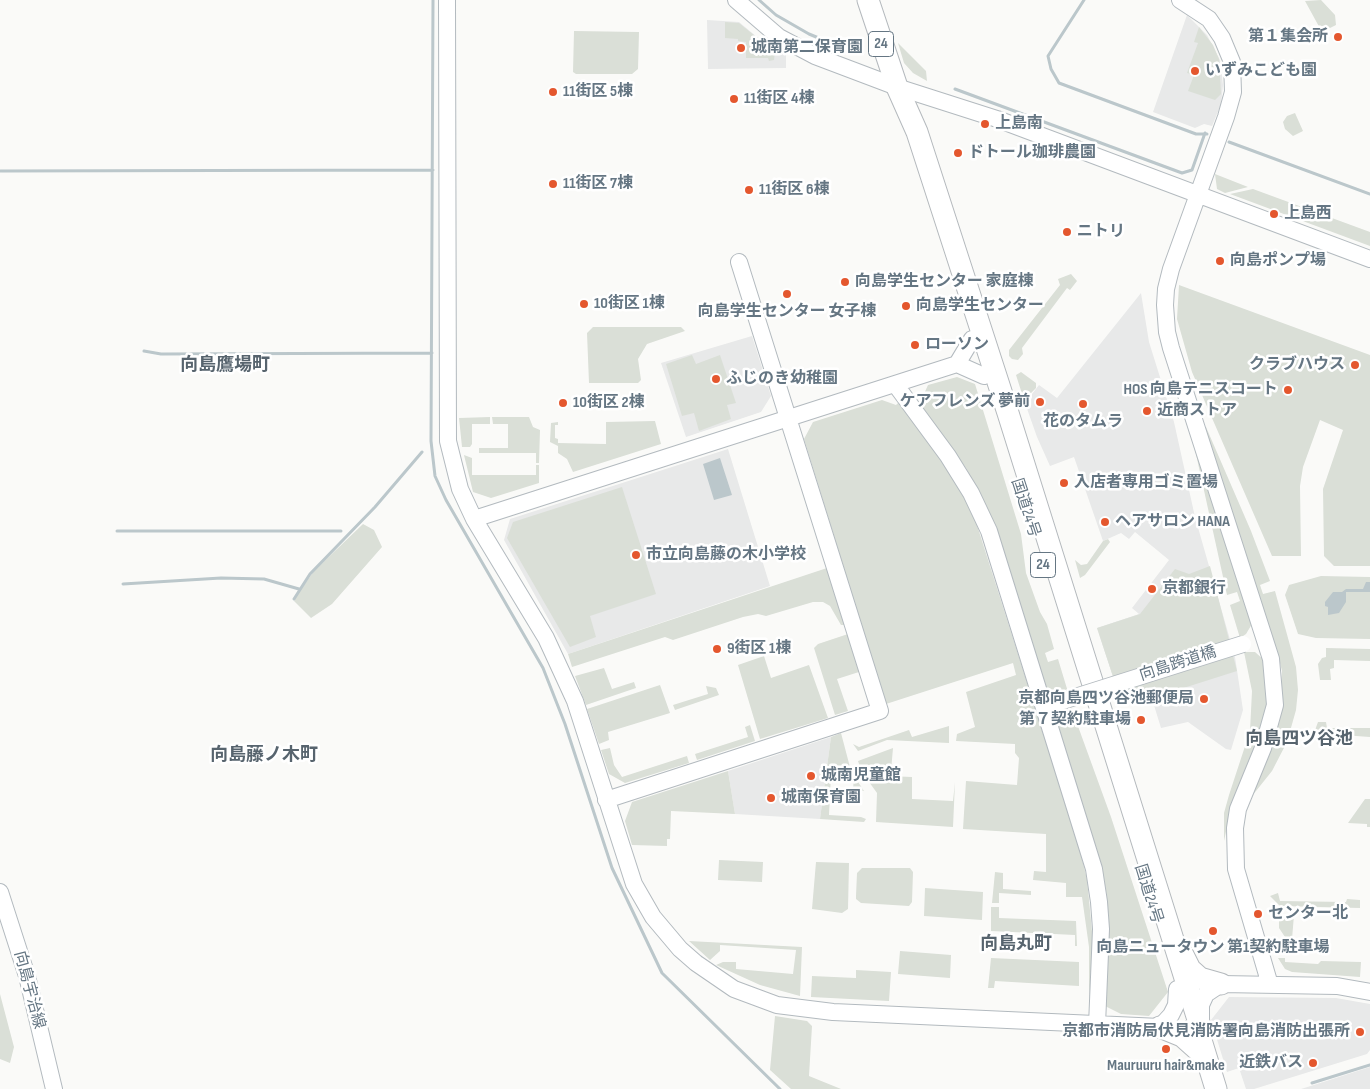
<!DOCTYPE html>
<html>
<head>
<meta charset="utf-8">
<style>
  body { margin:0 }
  canvas { display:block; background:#fafaf8 }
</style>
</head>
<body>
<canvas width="1370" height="1089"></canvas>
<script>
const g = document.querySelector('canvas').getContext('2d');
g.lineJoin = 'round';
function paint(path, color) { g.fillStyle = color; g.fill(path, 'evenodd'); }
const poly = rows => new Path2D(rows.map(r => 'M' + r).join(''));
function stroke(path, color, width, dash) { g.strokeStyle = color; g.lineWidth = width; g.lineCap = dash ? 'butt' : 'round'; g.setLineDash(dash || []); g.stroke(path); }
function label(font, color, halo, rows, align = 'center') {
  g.font = font + ' "Sofia Sans Condensed","Noto Sans JP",sans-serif'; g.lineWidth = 5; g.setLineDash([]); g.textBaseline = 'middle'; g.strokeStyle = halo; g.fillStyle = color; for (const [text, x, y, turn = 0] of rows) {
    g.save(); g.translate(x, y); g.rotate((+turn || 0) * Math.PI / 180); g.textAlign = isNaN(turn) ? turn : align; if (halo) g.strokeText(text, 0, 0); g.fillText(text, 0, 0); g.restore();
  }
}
const built = poly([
  [1187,15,1207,35,1220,60,1223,85,1221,104,1212,126,1204,124,1195,128,1153,112],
  [707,20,739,22,763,42,786,55,786,68,708,69],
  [1141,293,1149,342,1174,422,1195,517,1235,657,1243,710,1231,750,1226,749,1188,722,1161,728,1149,689,1120,698,1097,628,1139,614,1132,608,1169,560,1135,532,1129,539,1121,533,1103,541,1074,457,1050,466,1037,437,1025,403,1039,385,1057,398],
  [752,336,771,396,761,412,686,437,661,363],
  [728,449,770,586,568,654,504,540,510,519],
  [831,737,820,819,735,814,728,771],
  [1229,997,1336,998,1370,1004,1370,1050,1367,1054,1254,1089,1246,1089,1239,1068,1227,1072,1211,1020],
  [1370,1067,1370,1089,1301,1089,1317,1084]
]);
const green = poly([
  [1321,0,1335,15,1336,25,1322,32,1305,1],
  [725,22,739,23,775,52,774,60,769,61,768,58,746,58,746,42,738,41,738,39,725,38],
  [1199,27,1213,45,1219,59,1221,94,1215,100,1188,91,1194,75,1187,73,1198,43,1194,42],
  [574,31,639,32,638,69,632,74,576,74,573,72],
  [898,43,926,71,927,81,913,73,904,63],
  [1295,113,1303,131,1293,136,1285,129,1283,122,1287,116],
  [1215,174,1248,187,1225,193,1217,189],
  [1253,189,1370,232,1370,246,1230,194],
  [1071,274,1077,281,1070,290,1067,288,1022,348,1023,354,1018,360,1012,359,1009,356,1009,350,1060,285,1058,279],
  [1179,285,1370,355,1370,566,1334,566,1324,556,1323,489,1343,430,1320,420,1303,467,1300,486,1301,556,1272,556,1192,372,1177,319],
  [593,327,681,327,685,331,647,344,638,359,641,380,638,383,589,383,587,333],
  [692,355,696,364,720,355,736,403,727,405,731,419,699,431,694,413,682,416,666,364],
  [1021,372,1036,383,1036,388,1026,398,1023,397,1016,375],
  [957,377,975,384,1021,534,1026,573,1040,612,1047,624,1054,649,1045,653,1048,662,1058,659,1068,692,1055,695,1046,690,980,495,966,468,919,405,928,385],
  [882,400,896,405,898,403,936,451,966,499,976,522,1078,843,1087,879,1093,942,1089,1000,1089,947,1082,897,1066,897,1066,883,1033,880,1034,871,1046,872,1046,834,963,829,966,781,1017,785,1019,758,1015,753,1015,744,956,741,957,734,975,727,966,692,1016,675,1013,663,886,704,804,439,813,422],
  [490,417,490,424,472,424,472,444,470,447,462,447,459,418],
  [492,417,529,417,533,427,540,430,539,463,536,463,536,453,479,453,479,448,508,448,508,424,493,424],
  [655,421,661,444,573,472,567,459,558,453,558,446,550,442,551,423,558,422,558,425,555,425,555,438,558,439,558,443,606,444,606,422],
  [1206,427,1251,531,1270,581,1260,585,1263,594,1275,591,1296,667,1298,690,1296,710,1287,742,1272,771,1252,796,1280,720,1282,671,1278,655,1204,428],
  [1194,445,1252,624,1246,634,1240,638,1230,605,1240,601,1237,592,1227,595],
  [464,455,472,458,472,475,536,475,536,465,539,465,539,483,491,498,473,492],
  [622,487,656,594,590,616,596,637,570,647,507,538,513,522],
  [363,524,374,530,382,547,332,604,311,618,294,601,299,592,314,571],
  [1108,539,1110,542,1085,575,1080,578,1075,560,1081,565,1087,564,1103,541],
  [1210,566,1237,671,1152,698,1149,689,1120,698,1097,628,1140,614,1175,569,1189,574],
  [827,568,845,625,841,625,830,606,823,602,813,602,766,616,758,614,743,617,673,640,665,637,572,667,568,654],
  [1321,576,1370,577,1370,639,1316,638,1298,634,1285,595,1289,585],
  [848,634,859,672,837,679,848,711,835,715,814,648,818,644],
  [1326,648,1370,649,1370,661,1334,660,1334,668,1330,669,1331,680,1320,680,1318,664,1322,658,1326,657],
  [1244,652,1255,652,1264,660,1267,707,1260,733,1231,808,1224,841,1224,813,1229,795,1250,731,1252,691],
  [764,656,771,678,809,665,828,718,760,739,738,665],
  [604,668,612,689,634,682,636,688,586,705,575,676],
  [660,685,670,713,608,732,609,740,599,744,587,709],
  [706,686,716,688,719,695,675,710,673,705,708,694],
  [1071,707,1111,817,1168,992,1149,1016,1121,1014,1105,1006,1108,920,1106,890,1097,850,1056,723,1058,714],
  [1318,722,1326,722,1327,728,1370,728,1370,737,1314,733],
  [750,725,755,741,697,760,695,754,748,737,745,727],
  [949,726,949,743,887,740,858,751,853,744,859,747,909,730,912,737],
  [841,733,851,771,864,791,853,790,854,776,831,775,829,815,861,817,866,819,864,822,820,819,831,737],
  [610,748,614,765,622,777,687,756,689,763,625,783,609,774,601,750],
  [893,748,891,771,861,770,858,761],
  [728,771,735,814,671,811,670,839,667,839,667,846,632,845,625,821,632,802],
  [864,775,912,777,912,799,953,801,955,782,953,827,876,822,877,793],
  [1365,799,1370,799,1370,827,1367,827,1367,824,1348,823],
  [719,860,763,862,762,882,718,880],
  [816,862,849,863,848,909,842,913,812,909],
  [862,868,910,868,913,872,912,902,909,906,861,903,856,899,856,896,857,873],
  [995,872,1003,873,1003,889,1031,891,1031,895,999,893,999,903,992,903],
  [925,888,983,892,982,920,924,916],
  [1278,893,1280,901,1346,902,1347,899,1360,900,1360,908,1280,906,1270,896],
  [991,907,999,907,999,918,1076,921,1077,946,1075,946,1075,935,991,931],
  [1282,915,1294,915,1292,939,1287,940,1279,928,1279,918],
  [689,941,802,947,800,996,760,985,716,965,723,962,736,962,736,969,793,974,796,950,720,945,720,951,710,960],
  [900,951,951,955,950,978,898,974],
  [991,958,1079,962,1079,986,995,981,994,988,988,988],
  [1278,958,1285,958,1285,962,1318,964,1321,961,1361,962,1360,977,1292,972,1285,969],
  [856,970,891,972,889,1001,811,997,812,976,856,978],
  [0,994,14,1047,10,1063,0,1059],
  [775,1016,807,1021,812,1026,809,1076,841,1089,791,1089,770,1070]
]);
const water = poly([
  [720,458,732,495,714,500,703,464],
  [1366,582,1370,582,1370,592,1346,592,1346,602,1339,613,1328,615,1328,607,1325,606,1325,602,1333,592,1342,592,1346,589,1363,589]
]);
const stream = poly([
  [433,0,431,441,435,476,446,500,543,668,565,724,612,868,662,973,780,1089],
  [759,0,776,15,809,34,838,46],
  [1084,0,1048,56,1051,69,1059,83,1196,134,1207,134],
  [955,89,1182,173,1192,170,1205,133],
  [1229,142,1370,194],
  [0,171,433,170],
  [144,351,161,354,432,353],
  [117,531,341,531],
  [123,584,221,578,264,579,299,589],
  [294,599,310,574,375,507,422,452],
  [1312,1083,1370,1065]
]);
const secondary = poly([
  [447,0,448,441,460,489,474,519,546,638,575,701,634,884,653,917,680,949,696,963,734,989,777,1005,833,1012,1160,1027,1171,1015,1176,1005,1177,989],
  [736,0,779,37,815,56,897,87,997,119,1370,259],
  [1180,0,1209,19,1222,38,1232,62,1233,92,1226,117,1171,269,1166,289,1165,305,1167,332,1171,348,1271,659,1275,705,1263,748,1238,809,1235,828,1236,869,1270,985],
  [957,364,972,339],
  [895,384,948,456,971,493,989,531,1094,869,1099,902,1101,929,1097,1025],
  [474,519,957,364,984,376],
  [606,800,880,711,739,262],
  [0,892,27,976,54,1089],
  [1201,1022,1201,1005,1206,994,1221,984,1337,986,1370,992]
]);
const highway = poly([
  [868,0,897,87,917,132,1008,413,1201,1029,1201,1040],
  [1183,955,1190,969,1200,978,1221,984],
  [1160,1027,1182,1036,1201,1053],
  [1193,1029,1201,1040,1216,1089]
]);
const secondaryBridge = poly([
  [1056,703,1243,644]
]);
const markers = [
  [1338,37,5,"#e4572e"],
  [741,48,5,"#e4572e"],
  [1195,71,5,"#e4572e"],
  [553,92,5,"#e4572e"],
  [734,99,5,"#e4572e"],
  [985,124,5,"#e4572e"],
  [958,153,5,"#e4572e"],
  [553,184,5,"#e4572e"],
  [749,190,5,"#e4572e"],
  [1274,214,5,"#e4572e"],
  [1067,232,5,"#e4572e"],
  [1220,261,5,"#e4572e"],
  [845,282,5,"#e4572e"],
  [787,294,5,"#e4572e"],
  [584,304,5,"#e4572e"],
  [906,306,5,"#e4572e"],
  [915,345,5,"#e4572e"],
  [1355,365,5,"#e4572e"],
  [716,379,5,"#e4572e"],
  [1288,390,5,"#e4572e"],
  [1040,402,5,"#e4572e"],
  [563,403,5,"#e4572e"],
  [1083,404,5,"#e4572e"],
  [1147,411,5,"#e4572e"],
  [1064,483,5,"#e4572e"],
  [1105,522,5,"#e4572e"],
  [636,555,5,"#e4572e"],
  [1152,589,5,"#e4572e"],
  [717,649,5,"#e4572e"],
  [1204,699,5,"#e4572e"],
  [1141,720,5,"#e4572e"],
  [811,776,5,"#e4572e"],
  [771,798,5,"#e4572e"],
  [1258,914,5,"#e4572e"],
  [1213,931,5,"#e4572e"],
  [1360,1032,5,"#e4572e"],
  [1166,1049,5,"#e4572e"],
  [1313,1063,5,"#e4572e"]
];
const shields = [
  [881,44,25],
  [1043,565,25]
];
const shieldNames = [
  ["24",881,44],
  ["24",1043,565]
];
const poiNames = [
  ["第１集会所",1328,37,"right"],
  ["城南第二保育園",751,48],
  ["いずみこども園",1205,71],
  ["11街区 5棟",563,92],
  ["11街区 4棟",744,99],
  ["上島南",995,124],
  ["ドトール珈琲農園",968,153],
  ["11街区 7棟",563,184],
  ["11街区 6棟",759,190],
  ["上島西",1284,214],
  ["ニトリ",1077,232],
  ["向島ポンプ場",1230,261],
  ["向島学生センター 家庭棟",855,282],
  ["10街区 1棟",594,304],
  ["向島学生センター",916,306],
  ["向島学生センター 女子棟",787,312,"center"],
  ["ローソン",925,345],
  ["クラブハウス",1345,365,"right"],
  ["ふじのき幼稚園",726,379],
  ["HOS 向島テニスコート",1278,390,"right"],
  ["ケアフレンズ 夢前",1030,402,"right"],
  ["10街区 2棟",573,403],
  ["近商ストア",1157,411],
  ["花のタムラ",1083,422,"center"],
  ["入店者専用ゴミ置場",1074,483],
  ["ヘアサロン HANA",1115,522],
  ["市立向島藤の木小学校",646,555],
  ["京都銀行",1162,589],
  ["9街区 1棟",727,649],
  ["京都向島四ツ谷池郵便局",1194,699,"right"],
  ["第７契約駐車場",1131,720,"right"],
  ["城南児童館",821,776],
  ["城南保育園",781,798],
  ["センター北",1268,914],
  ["向島ニュータウン 第1契約駐車場",1213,948,"center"],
  ["京都市消防局伏見消防署向島消防出張所",1350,1032,"right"],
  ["近鉄バス",1303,1063,"right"],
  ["Mauruuru hair&make",1166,1066,"center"]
];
const streetNames = [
  ["国道24号",1025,508,72],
  ["向島跨道橋",1178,664,-18],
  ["国道24号",1148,894,73],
  ["向島宇治線",29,990,75]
];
const neighbourhoodNames = [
  ["向島鷹場町",225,365],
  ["向島四ツ谷池",1299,739],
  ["向島藤ノ木町",264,755],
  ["向島丸町",1016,944]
];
paint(built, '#e8e9e9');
paint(green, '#dadfd7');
paint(water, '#bbc7cb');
stroke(stream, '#bbc7cb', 3);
stroke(secondary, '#b3babf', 18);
stroke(highway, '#b4b9bd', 23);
stroke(secondary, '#fff', 16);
stroke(highway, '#fff', 21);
stroke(secondaryBridge, '#b3babf', 18, []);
stroke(secondaryBridge, '#fff', 16);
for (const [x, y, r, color] of markers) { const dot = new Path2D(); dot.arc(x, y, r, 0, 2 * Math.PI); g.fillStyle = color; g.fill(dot); stroke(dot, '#fff', 2); }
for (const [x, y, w] of shields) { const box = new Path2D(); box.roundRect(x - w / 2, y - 12.5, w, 25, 4); g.fillStyle = '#fff'; g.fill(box); stroke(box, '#657683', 1); }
label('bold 15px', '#657683', null, shieldNames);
label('bold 16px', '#657683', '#fff', poiNames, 'left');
label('16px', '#657683', '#fff', streetNames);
label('bold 18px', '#57646e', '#fff', neighbourhoodNames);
</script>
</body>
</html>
